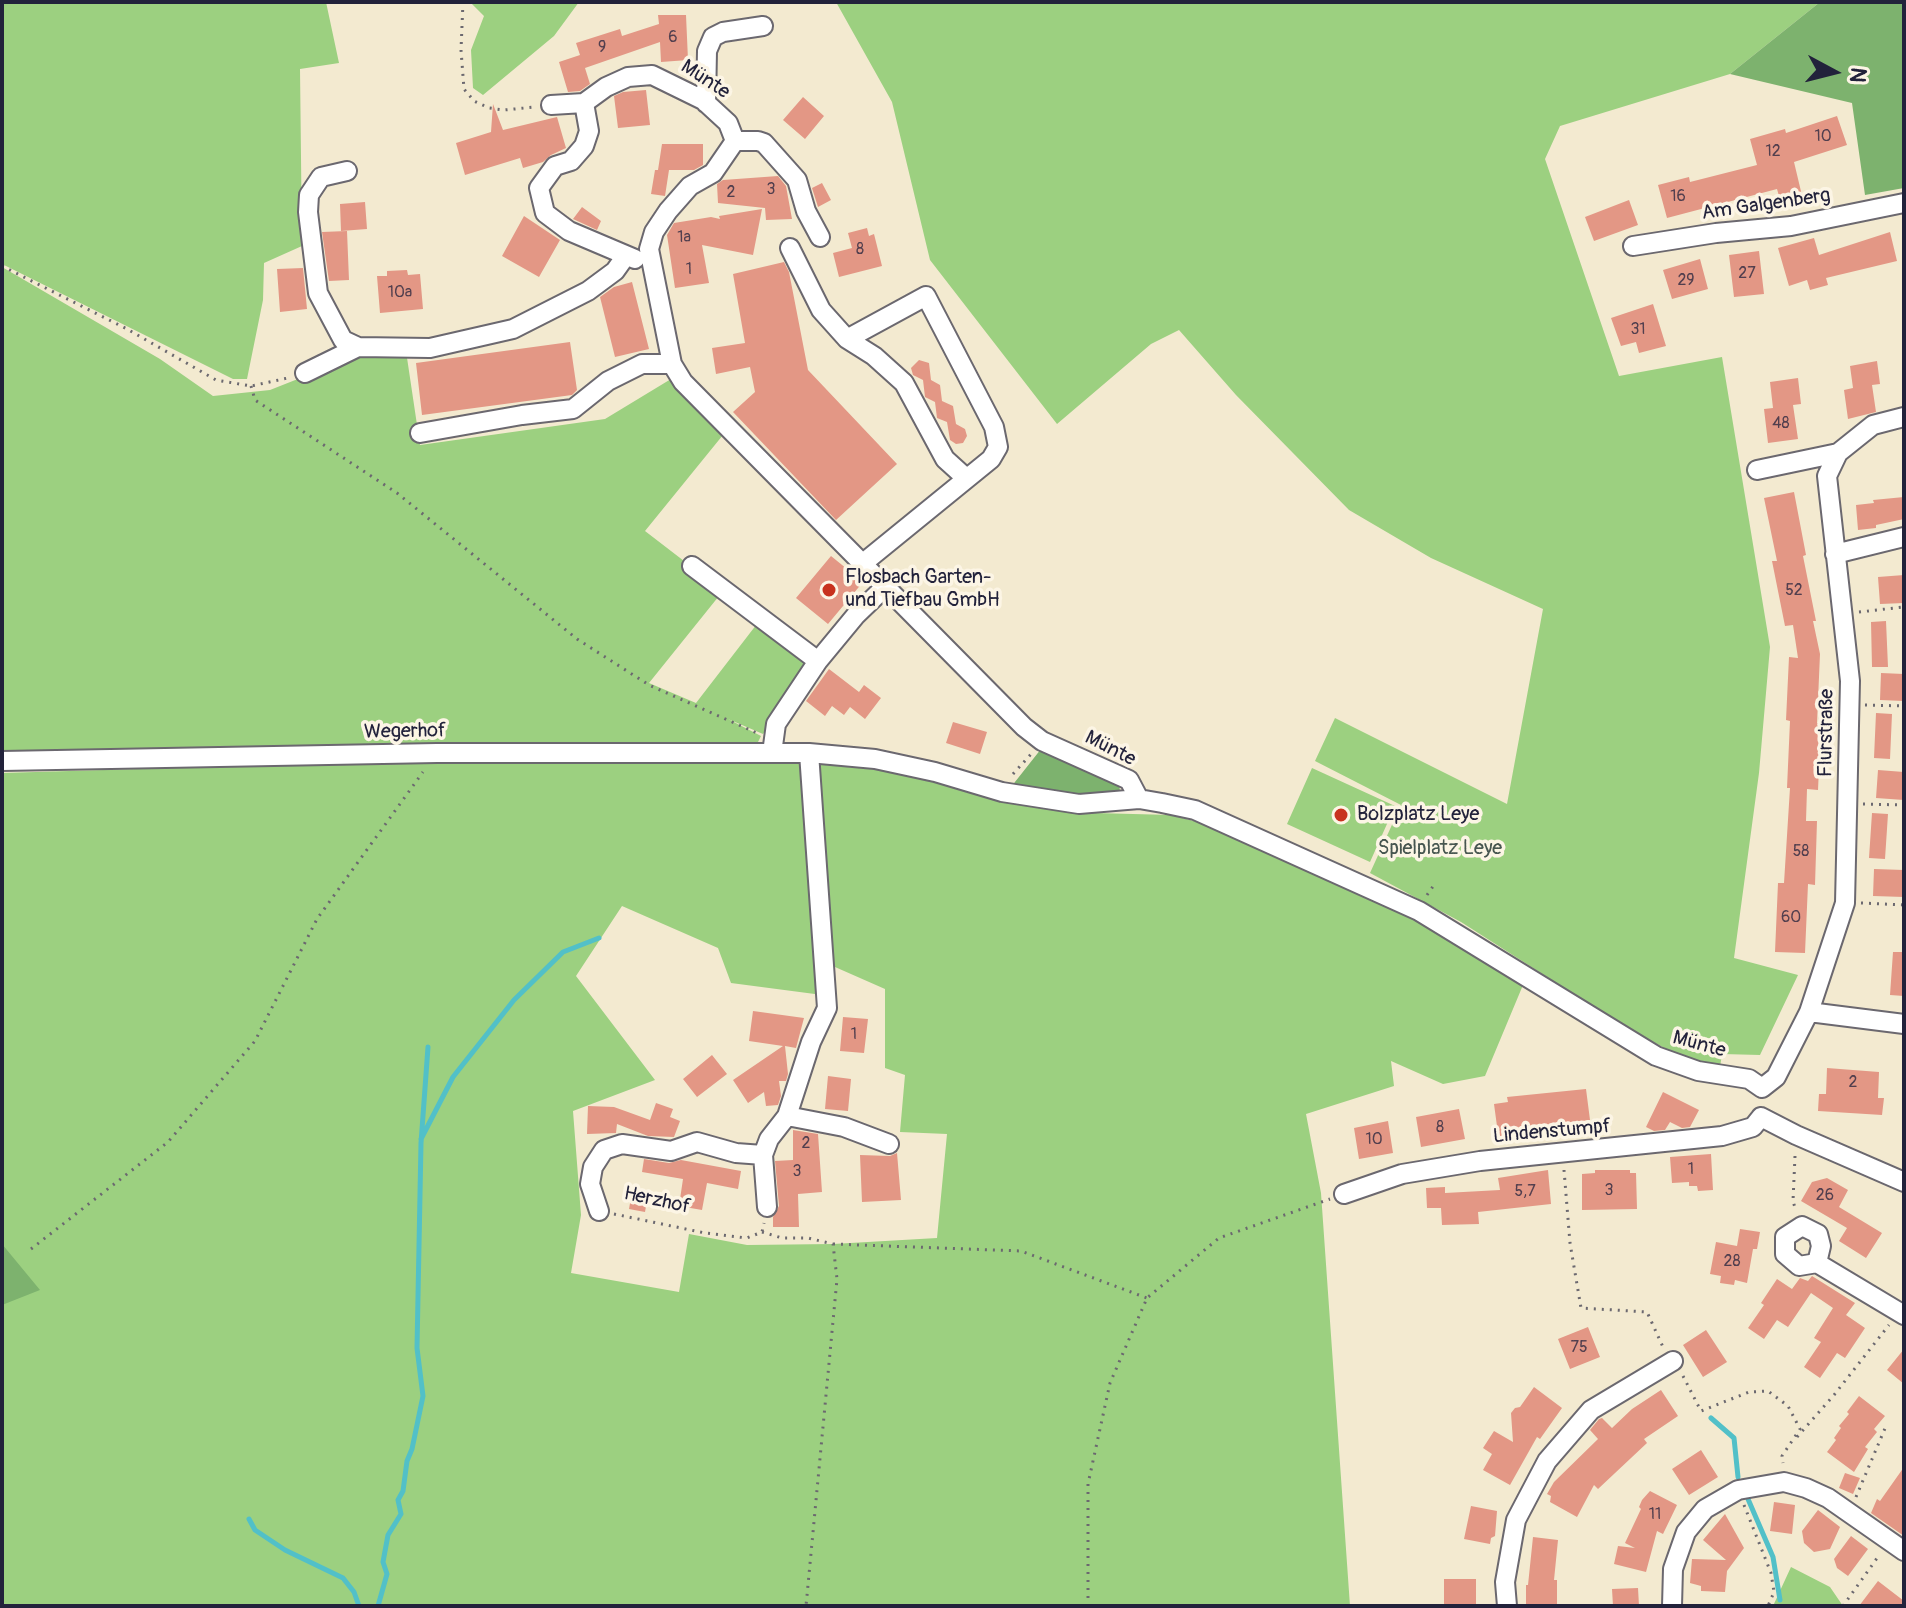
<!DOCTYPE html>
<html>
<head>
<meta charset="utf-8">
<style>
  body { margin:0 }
  #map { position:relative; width:1906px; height:1608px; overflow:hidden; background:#f3ead0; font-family:Pangolin,sans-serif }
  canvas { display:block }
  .frame { position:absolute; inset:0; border:4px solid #22223b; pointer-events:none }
  .north { position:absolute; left:1794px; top:32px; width:80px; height:80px; -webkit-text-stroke:6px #fcf5e5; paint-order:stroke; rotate:97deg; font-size:22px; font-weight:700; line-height:32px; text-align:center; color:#22223b }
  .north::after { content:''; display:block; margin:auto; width:28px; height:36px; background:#22223b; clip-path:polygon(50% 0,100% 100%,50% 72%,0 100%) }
</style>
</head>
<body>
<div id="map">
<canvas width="1906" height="1608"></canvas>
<div class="frame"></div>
<div class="north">N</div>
</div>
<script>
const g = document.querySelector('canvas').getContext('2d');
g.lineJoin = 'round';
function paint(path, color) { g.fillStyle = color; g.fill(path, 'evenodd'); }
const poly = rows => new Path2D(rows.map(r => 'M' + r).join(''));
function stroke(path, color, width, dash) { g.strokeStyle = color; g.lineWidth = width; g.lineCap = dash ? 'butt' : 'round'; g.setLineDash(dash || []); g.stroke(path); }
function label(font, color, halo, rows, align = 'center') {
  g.font = font + ' Pangolin,sans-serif'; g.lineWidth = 7; g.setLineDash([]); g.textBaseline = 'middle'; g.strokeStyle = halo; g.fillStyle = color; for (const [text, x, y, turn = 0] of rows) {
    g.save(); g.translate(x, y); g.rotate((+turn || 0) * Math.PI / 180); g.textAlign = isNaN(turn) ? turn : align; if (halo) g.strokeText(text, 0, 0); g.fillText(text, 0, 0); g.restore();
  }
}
const green = poly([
  [2,2,326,2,339,63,300,69,302,246,264,263,263,300,247,379,233,379,2,264],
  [470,2,579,2,554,36,483,95,473,88,471,50,484,16],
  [836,2,1820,2,1730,74,1560,126,1545,159,1619,376,1722,357,1770,647,1759,773,1734,958,1798,975,1760,1055,1722,1054,1720,1067,1691,1062,1627,1028,1461,922,1370,873,1401,805,1315,761,1335,718,1507,804,1543,609,1431,558,1349,510,1236,395,1179,330,1151,344,1057,424,930,260,892,102],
  [2,267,160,359,213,396,270,390,361,354,406,351,420,445,605,419,671,379,727,430,645,531,723,591,649,683,696,703,760,620,814,661,763,734,728,719,761,736,755,748,2,754],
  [405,761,792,762,903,772,1031,807,1095,813,1171,815,1209,825,1422,921,1523,985,1485,1076,1443,1084,1391,1061,1394,1086,1306,1114,1321,1193,1350,1606,2,1606,2,773],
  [622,906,718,948,731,983,830,996,835,967,885,989,885,1068,905,1075,900,1132,947,1134,937,1238,833,1244,747,1245,689,1234,679,1292,571,1273,581,1215,573,1111,655,1080,576,976],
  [1312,768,1395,806,1370,862,1287,824],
  [1791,1567,1830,1587,1843,1606,1773,1606]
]);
const forest = poly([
  [1820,2,1904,2,1904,188,1865,195,1852,103,1730,74],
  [1041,749,1119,780,1120,793,1094,797,1047,795,1011,787],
  [2,1244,40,1290,2,1305]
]);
const stream = poly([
  [421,1139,453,1077,514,1000,563,952,599,938],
  [1711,1418,1734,1438,1738,1477],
  [1748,1499,1773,1557,1780,1600],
  [249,1519,255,1530,285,1550,343,1578,354,1592,359,1606],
  [378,1606,387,1574,383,1562,388,1535,401,1514,398,1500,403,1491,407,1461,412,1449,423,1396,417,1348,421,1143,428,1047]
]);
const building = poly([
  [658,15,686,15,688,60,661,62,660,42,585,68,590,84,580,91,568,92,559,62,580,55,576,43,620,29,622,36,659,24],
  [646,90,650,125,618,128,614,96,623,92],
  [803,97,824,116,805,139,783,120],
  [493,104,503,130,557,117,566,148,551,155,543,162,523,168,520,158,465,175,456,143,491,132],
  [1837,116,1847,145,1794,162,1804,204,1783,210,1777,189,1667,218,1658,185,1689,177,1690,182,1757,165,1750,139,1785,129,1786,133],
  [662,144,703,144,703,165,694,170,669,170,665,196,651,194,655,170,658,170],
  [778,176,786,186,792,219,766,220,765,208,718,203,717,184,723,180],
  [822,183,831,200,818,207,812,188],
  [1629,200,1638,225,1594,241,1585,217],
  [365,202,367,229,341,231,340,204],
  [582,207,601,221,597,230,573,219],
  [762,209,753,255,702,245,709,283,675,288,667,235,674,223,711,217,720,219,719,216],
  [524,216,560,240,539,277,502,256],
  [867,228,869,236,874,234,882,266,839,277,833,253,852,248,848,233],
  [347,231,349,280,329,281,322,232],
  [1890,232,1897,261,1826,278,1828,285,1810,290,1807,280,1789,286,1778,248,1814,238,1819,255],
  [1759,251,1764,294,1734,297,1729,255],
  [1700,259,1708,289,1672,299,1663,270],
  [784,262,789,272,808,370,897,464,836,520,733,412,755,392,750,367,716,374,712,348,745,343,733,274],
  [303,268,307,309,280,312,277,269],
  [407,270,408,275,420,274,423,309,380,313,377,276,387,276,387,271],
  [632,282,649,349,615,357,600,297,614,287],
  [1653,304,1666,346,1639,353,1636,342,1621,346,1611,318],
  [570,342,577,390,572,395,422,415,416,363],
  [919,360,929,363,931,380,940,385,942,401,953,406,956,424,965,429,967,436,963,443,956,444,950,440,947,422,937,418,935,402,925,397,923,380,913,375,911,368],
  [1877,361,1880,384,1872,385,1876,412,1848,419,1844,390,1853,388,1850,366],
  [1798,378,1801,404,1793,405,1798,439,1768,443,1764,409,1773,408,1770,382],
  [1794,492,1806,555,1803,556,1816,621,1813,621,1820,654,1817,723,1821,723,1818,790,1807,789,1806,821,1817,821,1815,885,1808,884,1805,953,1775,952,1778,883,1784,883,1790,788,1787,788,1790,721,1786,720,1789,657,1798,658,1793,625,1785,626,1772,561,1777,561,1764,498],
  [1904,497,1904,519,1876,525,1876,528,1858,530,1856,505,1874,503,1873,500],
  [831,556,863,582,828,624,796,598],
  [1904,575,1904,603,1880,604,1878,577],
  [1886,621,1888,667,1872,667,1871,622],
  [829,669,859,692,864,685,881,698,865,719,850,707,844,715,832,706,825,716,806,701],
  [1881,673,1904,674,1904,701,1880,700],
  [1876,713,1892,714,1890,759,1874,758],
  [953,722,987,732,980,754,946,743],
  [1878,770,1904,772,1904,800,1876,798],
  [1872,813,1888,814,1885,859,1869,858],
  [1874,869,1904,870,1904,897,1873,896],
  [1893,952,1904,952,1904,996,1890,995],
  [753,1011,804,1018,796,1048,785,1046,788,1074,786,1081,779,1081,781,1096,778,1105,766,1106,764,1092,748,1103,733,1080,783,1046,749,1041],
  [843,1017,868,1019,864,1053,840,1051],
  [712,1055,727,1074,697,1097,683,1079],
  [1827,1068,1879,1072,1878,1098,1884,1098,1882,1115,1818,1111,1819,1094,1826,1094],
  [828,1076,851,1079,848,1111,825,1109],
  [1586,1089,1590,1120,1537,1127,1538,1131,1519,1134,1519,1138,1499,1141,1494,1104,1508,1102,1507,1097],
  [1663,1092,1699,1110,1690,1127,1682,1128,1670,1122,1665,1130,1654,1131,1646,1127],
  [656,1103,673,1109,670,1117,680,1121,674,1137,648,1136,617,1124,616,1133,587,1134,588,1106,614,1107,650,1120],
  [1459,1109,1465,1139,1421,1147,1416,1117],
  [1388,1121,1393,1153,1359,1159,1354,1128],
  [793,1130,818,1134,822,1192,798,1194,799,1227,773,1227,773,1217,779,1206,775,1161,793,1160],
  [897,1153,901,1200,862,1202,860,1155,890,1156],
  [1711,1154,1713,1190,1698,1191,1697,1186,1689,1186,1689,1182,1672,1183,1670,1157],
  [644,1159,669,1163,681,1160,741,1171,738,1189,707,1183,702,1210,679,1206,683,1179,642,1172],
  [1548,1170,1551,1204,1478,1212,1479,1224,1442,1225,1441,1208,1427,1208,1426,1188,1445,1187,1445,1193,1500,1190,1498,1178],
  [1595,1170,1630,1170,1630,1173,1636,1173,1637,1209,1582,1210,1582,1174,1595,1173],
  [1827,1178,1848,1190,1839,1207,1882,1233,1866,1258,1839,1241,1847,1228,1801,1201,1812,1182],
  [632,1192,648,1195,645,1212,629,1209],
  [1740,1229,1760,1232,1757,1249,1753,1249,1747,1283,1735,1280,1734,1285,1720,1283,1721,1276,1710,1274,1716,1242,1737,1246],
  [1812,1276,1855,1303,1846,1315,1865,1328,1845,1358,1837,1353,1820,1378,1804,1367,1821,1342,1814,1338,1833,1308,1811,1293,1788,1327,1777,1320,1764,1339,1748,1328,1764,1305,1761,1303,1777,1279,1792,1289,1800,1278,1808,1281],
  [1588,1327,1600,1357,1570,1369,1558,1339],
  [1706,1330,1727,1362,1703,1377,1683,1345],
  [1904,1349,1904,1384,1887,1370],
  [1534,1387,1562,1408,1540,1439,1537,1437,1510,1485,1483,1470,1492,1454,1483,1448,1494,1431,1513,1442,1511,1413,1515,1408,1520,1407],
  [1661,1390,1678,1416,1644,1439,1647,1443,1598,1489,1594,1485,1577,1517,1550,1502,1551,1496,1547,1494,1554,1482,1598,1439,1590,1430,1599,1419,1602,1418,1612,1428,1632,1409],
  [1859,1396,1885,1416,1874,1429,1877,1432,1865,1447,1868,1449,1854,1472,1827,1452,1836,1440,1834,1438,1841,1428,1839,1426,1849,1414,1847,1412],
  [1701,1450,1718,1477,1689,1495,1672,1469],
  [1904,1467,1904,1536,1871,1513,1877,1499,1880,1501],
  [1845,1473,1860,1478,1853,1494,1839,1488],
  [1650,1491,1677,1505,1663,1534,1657,1531,1646,1572,1614,1564,1618,1546,1635,1548,1625,1543,1641,1509,1639,1507,1642,1500],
  [1774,1502,1795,1505,1792,1534,1770,1531],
  [1471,1506,1497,1511,1495,1536,1491,1538,1490,1544,1464,1539],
  [1818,1510,1840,1527,1830,1549,1814,1552,1804,1543,1802,1531],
  [1725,1514,1744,1548,1727,1571,1725,1592,1701,1591,1701,1586,1690,1583,1692,1559,1726,1560,1703,1540],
  [1851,1536,1868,1549,1848,1576,1837,1568,1834,1559],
  [1533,1537,1558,1540,1554,1580,1557,1580,1557,1606,1526,1606,1526,1585,1528,1585],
  [1444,1579,1476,1579,1476,1606,1444,1605],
  [1878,1581,1904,1601,1904,1606,1859,1606],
  [1638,1588,1639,1606,1613,1606,1612,1589]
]);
const path = poly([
  [463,2,461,50,464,89,474,101,489,108,504,110,535,107],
  [2,266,127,329,216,380,251,386,288,378],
  [251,386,255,400,397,493,577,639,649,685,757,733],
  [1859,612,1904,607],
  [1865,705,1904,706],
  [1013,774,1032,753],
  [1863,804,1904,805],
  [1427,895,1434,885],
  [1861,903,1904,905],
  [1795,1156,1793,1201,1796,1211],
  [1564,1170,1570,1243,1581,1308,1647,1312,1663,1347],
  [614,1214,705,1233,747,1238,762,1232,764,1223],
  [762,1232,782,1238,808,1238,833,1244,837,1279,806,1606],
  [833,1244,1021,1251,1147,1298],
  [31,1249,168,1142,255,1041,317,919,423,772],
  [1683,1376,1701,1411,1749,1392,1768,1391,1788,1406,1800,1429,1782,1456,1783,1463],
  [1797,1437,1834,1395,1889,1325],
  [1856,1497,1886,1426],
  [1744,1505,1771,1573,1774,1592,1768,1606],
  [1088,1606,1088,1484,1110,1383,1147,1298,1219,1238,1330,1199],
  [1843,1606,1880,1554]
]);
const minor = poly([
  [584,103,606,87,628,77,652,75,703,100,728,123,735,141,713,173,690,186,668,211,654,232,649,249,672,364,683,382,1024,727,1042,741,1129,780,1139,799],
  [584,103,589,131,584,146,571,161,555,166,539,188,545,213,569,231,635,259],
  [706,103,707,51,713,37,723,32,763,26],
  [551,105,584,103],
  [735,141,758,141,764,143,797,180,806,211,820,237],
  [347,171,321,177,309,195,308,212,318,293,343,340,358,347],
  [1633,246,1716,233,1791,226,1904,203],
  [790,248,821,310,847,339,874,356,904,383,945,459,966,478],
  [847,339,926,296,994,427,998,447,991,459,862,564],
  [305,373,358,347,430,348,513,329,588,291,615,271,625,257],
  [420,433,522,415,573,409,608,381,642,364,672,364],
  [1757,470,1838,453],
  [1835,554,1904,537],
  [692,566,818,661,856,615,884,588],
  [772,753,776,724,818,661],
  [2,761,437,753,809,753,875,759,935,772,1002,792,1079,804,1139,799,1162,803,1195,810,1419,911,1656,1056,1698,1071,1749,1079,1762,1088],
  [1809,1012,1904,1024],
  [1762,1088,1776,1077,1809,1012,1845,903,1850,681,1827,476,1838,453,1873,425,1904,417],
  [787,1116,844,1127,889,1144],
  [1761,1117,1796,1135,1904,1182],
  [1344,1194,1402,1174,1480,1161,1722,1136,1753,1127,1761,1117],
  [767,1207,763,1155,769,1139,787,1116,811,1042,827,1008,809,753],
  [599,1211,590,1184,593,1167,604,1150,622,1144,671,1151,697,1142,736,1153,763,1155],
  [1817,1263,1821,1246,1818,1234,1802,1226,1785,1237,1785,1254,1799,1266,1817,1263,1904,1315],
  [1507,1606,1505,1582,1516,1520,1547,1461,1591,1410,1673,1361],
  [1672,1606,1673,1569,1686,1532,1705,1509,1738,1490,1784,1482,1806,1488,1828,1498,1904,1551]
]);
const markers = [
  [829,590,8,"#c8321e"],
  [1341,815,8,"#c8321e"]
];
const numberNames = [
  ["6",673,38],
  ["9",602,48],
  ["10",1823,137],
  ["12",1773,152],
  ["3",771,190],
  ["2",731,193],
  ["16",1678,197],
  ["1a",684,238],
  ["8",860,250],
  ["1",689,270],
  ["27",1747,274],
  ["29",1686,281],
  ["10a",400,293],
  ["31",1638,330],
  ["48",1781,424],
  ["52",1794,591],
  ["58",1801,852],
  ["60",1791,918],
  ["1",854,1035],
  ["2",1853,1083],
  ["8",1440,1128],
  ["10",1374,1140],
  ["2",806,1144],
  ["1",1691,1170],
  ["3",797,1172],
  ["3",1609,1191],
  ["5,7",1525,1192],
  ["26",1825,1196],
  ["28",1732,1262],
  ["75",1579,1348],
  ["11",1655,1515]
];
const streetNames = [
  ["Münte",705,80,33],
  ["Am Galgenberg",1766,205,-8],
  ["Wegerhof",405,732,-1],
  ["Flurstraße",1827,733,-89],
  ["Münte",1110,749,27],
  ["Münte",1699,1045,15],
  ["Lindenstumpf",1552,1132,-5],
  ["Herzhof",657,1201,12]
];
const poiNames = [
  ["Flosbach Garten-",845,578],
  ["und Tiefbau GmbH",845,601],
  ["Bolzplatz Leye",1357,815]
];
const parkNames = [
  ["Spielplatz Leye",1440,849]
];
paint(green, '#9cd080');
paint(forest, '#7db26e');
stroke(stream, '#52c0c8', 5);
paint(building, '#e39785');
stroke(minor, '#6b686f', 22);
stroke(path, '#6b686f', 3, [2, 6]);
stroke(minor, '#fff', 18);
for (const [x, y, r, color] of markers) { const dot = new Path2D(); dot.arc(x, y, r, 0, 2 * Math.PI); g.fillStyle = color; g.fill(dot); stroke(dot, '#fcf5e5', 3); }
label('16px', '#523f4e', null, numberNames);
label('20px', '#22223b', '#fcf5e5', streetNames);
label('20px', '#22223b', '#fcf5e5', poiNames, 'left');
label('20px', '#475650', '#fcf5e5', parkNames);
</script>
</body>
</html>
